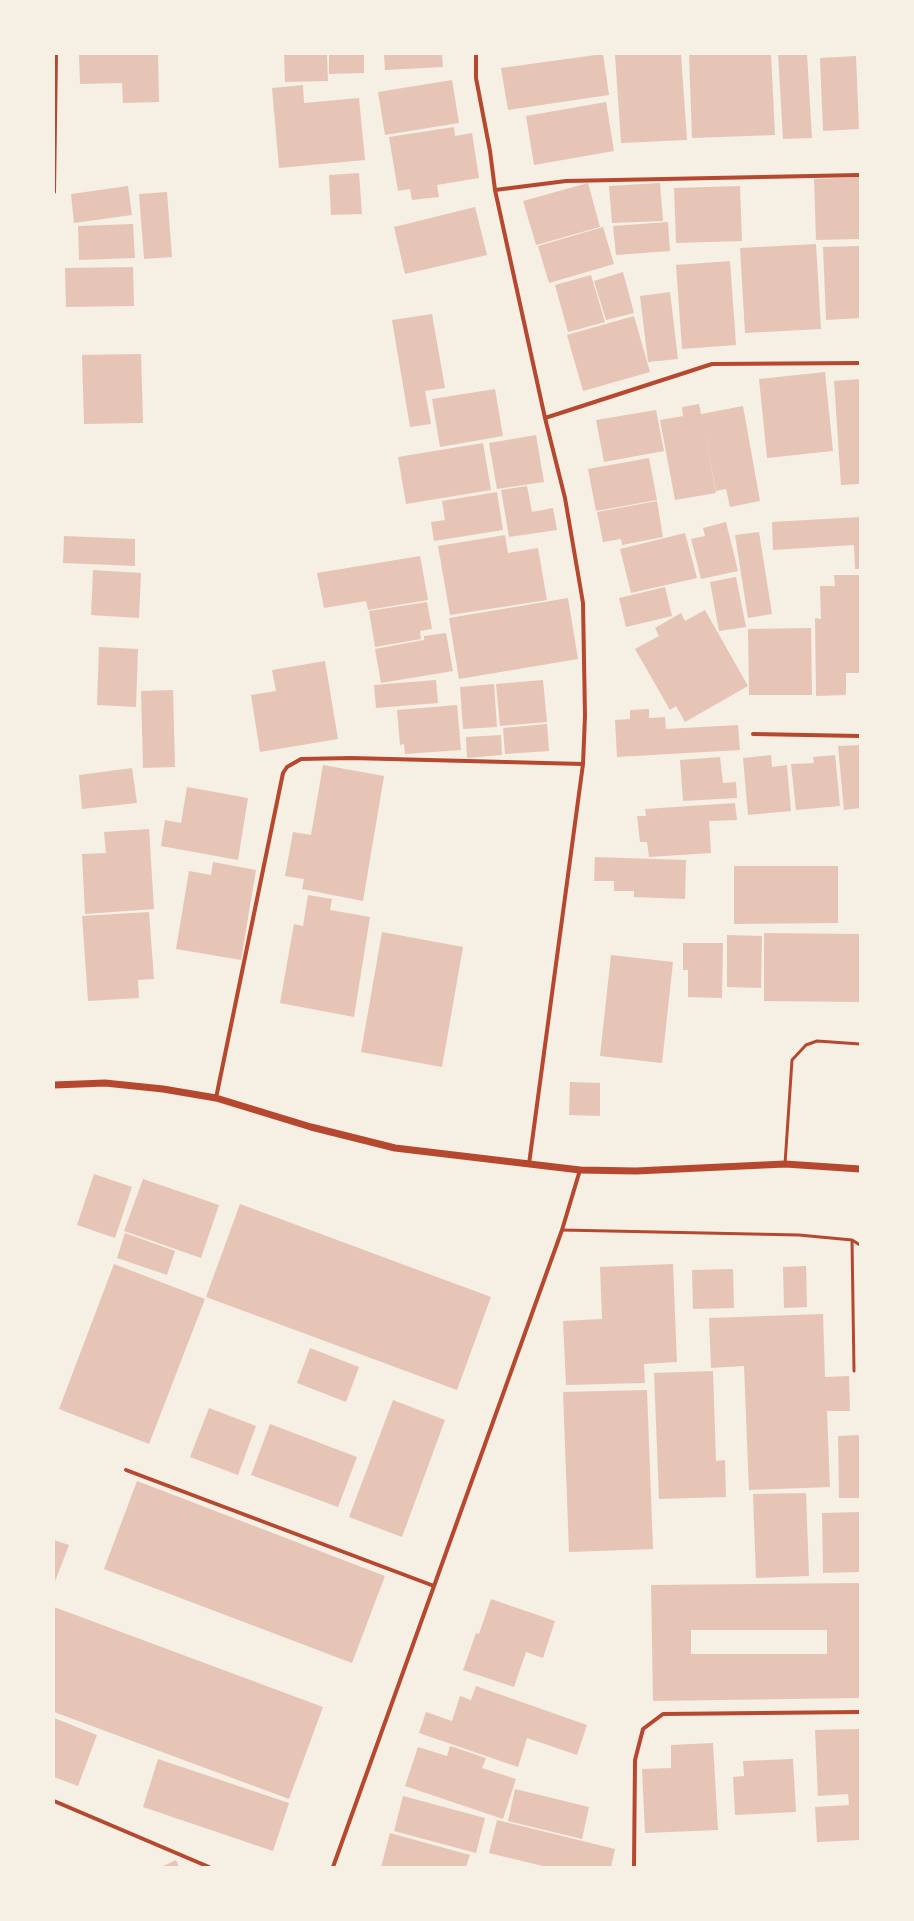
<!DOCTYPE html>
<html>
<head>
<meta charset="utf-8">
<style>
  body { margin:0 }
  #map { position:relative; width:914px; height:1921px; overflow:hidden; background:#f6efe4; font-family:Merriweather,serif }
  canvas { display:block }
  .frame { position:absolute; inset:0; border:55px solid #f6efe4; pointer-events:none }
</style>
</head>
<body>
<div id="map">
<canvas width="914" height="1921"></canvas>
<div class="frame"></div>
</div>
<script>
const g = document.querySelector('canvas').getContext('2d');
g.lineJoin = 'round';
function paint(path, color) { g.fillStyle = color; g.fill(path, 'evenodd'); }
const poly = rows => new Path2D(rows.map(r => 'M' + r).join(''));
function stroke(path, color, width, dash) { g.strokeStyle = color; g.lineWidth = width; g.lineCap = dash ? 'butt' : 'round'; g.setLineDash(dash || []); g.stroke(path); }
const building = poly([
  [79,54,158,54,159,102,123,103,122,83,80,84],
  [284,54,327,54,328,81,285,82],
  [329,54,364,54,364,73,329,74],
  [384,54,442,54,443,67,385,70],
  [603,54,609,95,508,110,501,68],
  [615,54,681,54,687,140,621,143],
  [689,54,771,54,775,135,692,138],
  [778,54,807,54,812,138,783,139],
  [856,56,859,129,823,131,820,58],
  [452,80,459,123,385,135,378,92],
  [303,85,304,103,359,98,365,160,279,168,272,88],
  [606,102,614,151,534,165,526,116],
  [454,127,455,136,472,133,479,178,437,185,439,197,412,200,410,189,398,191,389,137],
  [359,173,362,214,331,215,329,175],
  [860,177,860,239,816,240,814,179],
  [588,183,600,227,536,245,523,201],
  [660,183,663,221,612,223,609,186],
  [128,186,132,215,74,223,71,194],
  [740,186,742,241,676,243,674,188],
  [167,192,172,257,144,259,139,194],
  [475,207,487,255,405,274,394,227],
  [668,222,670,251,616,255,613,226],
  [133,224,135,258,79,260,78,226],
  [603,227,614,264,549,283,538,246],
  [816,244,821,329,745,333,740,248],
  [860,246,860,318,826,320,823,247],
  [730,261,736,345,682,349,676,265],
  [133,267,134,306,66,307,65,268],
  [623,272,634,313,606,320,594,281],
  [591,275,605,322,568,332,555,285],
  [670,292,678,359,648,362,640,296],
  [432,314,445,388,425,391,431,424,410,427,392,320],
  [634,316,650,372,583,391,567,335],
  [141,354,143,423,84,424,82,355],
  [825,372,833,451,767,458,759,379],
  [860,379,860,484,841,485,834,381],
  [495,389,503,436,440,447,432,399],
  [699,404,701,414,743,406,760,501,730,507,726,489,716,491,704,428,716,493,675,500,660,420,683,416,682,407],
  [656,410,664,451,604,462,596,420],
  [536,435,544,482,497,489,489,443],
  [483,443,491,490,406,504,398,457],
  [649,458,657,500,596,511,588,469],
  [527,486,532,512,553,508,557,530,509,537,501,490],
  [497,492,503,530,434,541,431,522,445,520,442,501],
  [657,501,663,537,622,545,621,539,603,542,597,512],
  [860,517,860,569,855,569,854,545,773,550,772,522],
  [726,522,738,571,701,579,691,539,705,536,703,528],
  [759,532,772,614,748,618,735,535],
  [685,533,697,578,631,593,620,549],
  [505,535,508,553,538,548,547,600,450,615,438,546],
  [64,536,135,539,135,566,63,563],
  [420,556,428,600,368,610,366,601,324,608,317,573],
  [93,570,141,573,139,618,91,615],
  [834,575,860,575,860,673,846,673,846,695,816,696,815,618,821,619,820,586,835,586],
  [736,577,746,627,719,631,710,582],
  [665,587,672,616,626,627,619,598],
  [568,598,578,659,459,679,449,618],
  [427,602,432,629,420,631,421,639,375,647,369,611],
  [705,610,748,686,685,722,676,706,670,710,635,649,659,636,655,628,681,613,685,621],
  [811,628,812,695,749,695,748,629],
  [446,633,453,671,381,683,375,649,424,640,424,636],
  [99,647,138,649,136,707,97,705],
  [325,661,338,739,260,752,251,695,276,691,272,670],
  [436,680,438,703,376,708,374,685],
  [543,680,547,722,500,726,496,684],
  [494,684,497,727,463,729,460,687],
  [173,690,175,767,143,768,141,691],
  [457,705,461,750,405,754,404,744,400,745,397,710],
  [649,709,649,718,665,717,666,729,738,725,740,750,617,757,615,720,630,719,630,710],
  [547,724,549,751,505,754,503,728],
  [501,735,502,755,467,758,466,737],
  [860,745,860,808,844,810,838,746],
  [771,755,772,767,787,765,791,811,748,815,743,758],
  [835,755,840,806,796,810,791,764,814,763,813,757],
  [720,757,723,783,736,782,737,798,683,801,680,760],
  [323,765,384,776,363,901,302,889,304,879,285,876,293,832,311,835],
  [132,768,137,803,82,809,79,775],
  [187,787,248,798,238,860,161,846,165,820,181,823],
  [735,803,737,820,709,821,711,853,649,857,647,842,640,842,637,816,646,816,645,809],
  [149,829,154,909,85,914,82,854,106,853,104,832],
  [595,857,686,860,685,899,634,897,634,891,614,891,614,881,594,881],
  [213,862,256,870,241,960,176,949,189,871,211,875],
  [734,866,838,866,838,923,734,924],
  [308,895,332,899,330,910,370,917,354,1017,280,1003,294,924,303,926],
  [149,912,154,979,138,980,139,998,88,1001,82,916],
  [382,932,463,947,442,1067,361,1052],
  [764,933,860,934,860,1002,764,1001],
  [727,935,762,936,761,988,727,987],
  [683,943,723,943,722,998,688,997,688,970,683,970],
  [611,955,673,962,662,1063,600,1056],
  [570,1082,600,1083,600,1116,569,1115],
  [94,1174,132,1187,115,1238,77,1225],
  [143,1179,219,1205,201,1258,124,1231],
  [240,1204,491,1297,457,1390,206,1297],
  [125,1233,175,1251,167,1275,117,1258],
  [114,1264,205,1299,149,1444,59,1409],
  [673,1264,677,1362,644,1364,645,1383,566,1385,563,1321,602,1319,600,1267],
  [806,1266,807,1307,784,1308,783,1267],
  [733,1269,734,1308,693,1309,692,1270],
  [823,1314,825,1377,849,1376,850,1411,827,1411,830,1487,749,1490,744,1366,711,1368,709,1318],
  [310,1348,359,1367,346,1402,297,1383],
  [713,1371,716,1461,725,1460,726,1497,659,1499,654,1373],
  [647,1390,653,1549,569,1552,563,1392],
  [393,1400,445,1420,402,1537,349,1517],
  [209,1408,256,1426,238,1475,190,1457],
  [270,1424,357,1457,338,1507,251,1475],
  [860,1435,860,1498,839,1498,838,1436],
  [137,1481,385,1576,352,1663,104,1569],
  [806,1493,809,1576,756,1578,753,1494],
  [860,1512,860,1572,823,1573,822,1513],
  [54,1540,69,1545,54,1584],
  [860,1583,860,1698,653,1701,651,1585],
  [691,1630,827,1630,827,1654,691,1654],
  [491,1599,555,1621,543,1658,526,1652,514,1687,463,1670,476,1633,479,1634],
  [54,1607,323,1707,289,1799,54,1712],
  [476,1686,587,1725,577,1755,527,1738,518,1767,419,1733,426,1712,452,1721,460,1696,471,1700],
  [54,1718,97,1735,78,1786,54,1777],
  [860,1729,860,1840,817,1842,815,1807,849,1805,848,1794,818,1796,815,1730],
  [713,1743,718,1830,645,1833,642,1769,671,1768,671,1745],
  [450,1746,486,1758,482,1768,516,1779,503,1819,405,1786,418,1747,447,1756],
  [158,1759,289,1803,273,1851,143,1807],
  [793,1759,796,1812,735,1815,733,1777,744,1776,743,1761],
  [515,1789,589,1807,582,1839,508,1821],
  [403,1796,485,1818,476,1853,394,1831],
  [497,1820,615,1849,611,1867,547,1867,489,1853],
  [390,1833,470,1855,466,1867,381,1867],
  [176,1860,179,1867,161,1867]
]);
const service = poly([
  [785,1164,792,1060,806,1045,817,1041,860,1044],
  [562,1230,799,1235,852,1240,860,1245],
  [852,1240,854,1371]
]);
const minor = poly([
  [476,54,476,78,490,151,495,190,545,418,565,498,583,603,585,716,583,764,529,1164],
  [495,190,566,181,860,175],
  [54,192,56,54],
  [545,418,712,364,860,363],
  [753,734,860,736],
  [216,1098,283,773,287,767,301,759,351,758,583,764],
  [126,1470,434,1586],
  [54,1801,209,1867],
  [333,1867,562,1230,580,1170],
  [634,1867,635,1760,643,1729,663,1714,860,1712]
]);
const tertiary = poly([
  [54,1085,105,1083,163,1089,216,1098,311,1127,395,1148,580,1170,636,1171,785,1164,860,1169]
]);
paint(building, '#e6c5b7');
stroke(service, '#b5482f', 3);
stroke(minor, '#b5482f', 4);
stroke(tertiary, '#b5482f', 7);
</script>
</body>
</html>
